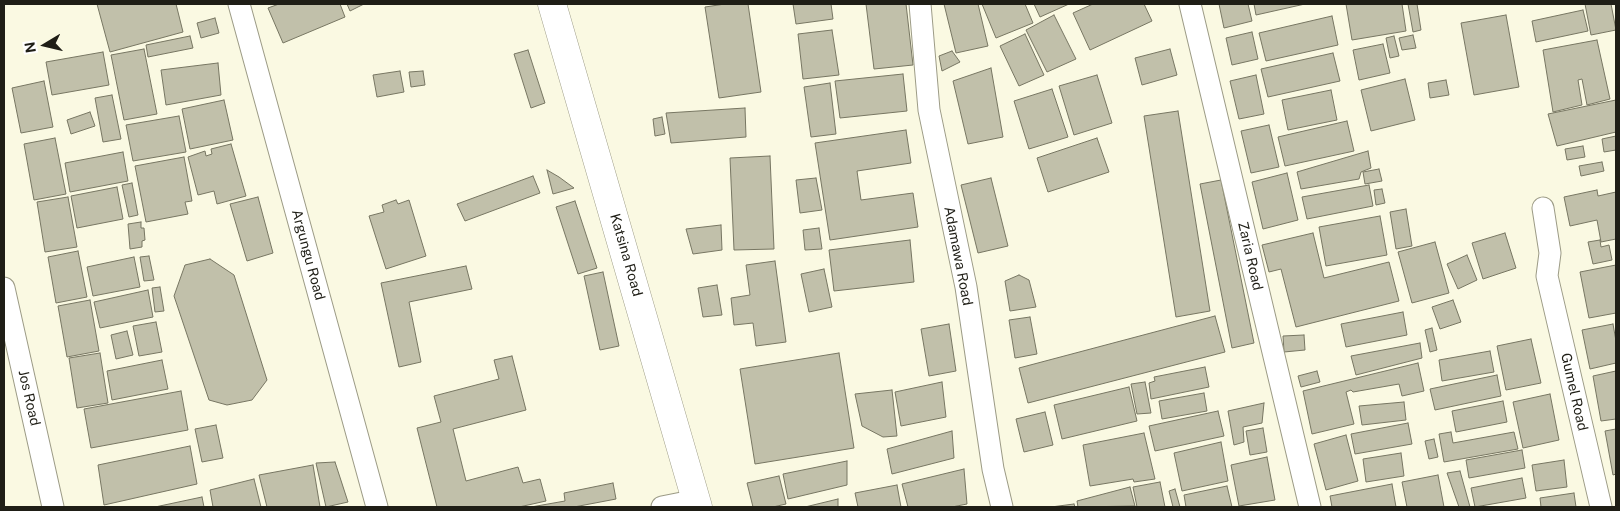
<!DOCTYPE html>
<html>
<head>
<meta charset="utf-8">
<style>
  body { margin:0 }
  #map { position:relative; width:1620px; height:511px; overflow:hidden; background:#faf9e2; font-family:"Public Sans",sans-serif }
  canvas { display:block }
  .frame { position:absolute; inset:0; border:5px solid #1f1e16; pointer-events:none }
  .north { position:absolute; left:20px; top:20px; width:50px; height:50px; -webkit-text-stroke:4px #fff; paint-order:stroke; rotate:261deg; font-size:14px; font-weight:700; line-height:20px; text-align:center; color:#1f1e16 }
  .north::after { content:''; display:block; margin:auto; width:18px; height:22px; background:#1f1e16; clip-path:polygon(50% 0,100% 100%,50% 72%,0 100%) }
</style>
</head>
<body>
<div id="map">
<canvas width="1620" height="511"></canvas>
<div class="frame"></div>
<div class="north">N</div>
</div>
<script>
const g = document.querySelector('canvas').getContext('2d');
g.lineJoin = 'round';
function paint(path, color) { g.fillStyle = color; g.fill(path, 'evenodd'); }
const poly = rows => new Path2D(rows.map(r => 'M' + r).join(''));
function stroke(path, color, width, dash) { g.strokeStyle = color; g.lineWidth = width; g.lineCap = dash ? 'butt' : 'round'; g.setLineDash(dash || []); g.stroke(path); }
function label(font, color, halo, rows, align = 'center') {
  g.font = font + ' "Public Sans",sans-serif'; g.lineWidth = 5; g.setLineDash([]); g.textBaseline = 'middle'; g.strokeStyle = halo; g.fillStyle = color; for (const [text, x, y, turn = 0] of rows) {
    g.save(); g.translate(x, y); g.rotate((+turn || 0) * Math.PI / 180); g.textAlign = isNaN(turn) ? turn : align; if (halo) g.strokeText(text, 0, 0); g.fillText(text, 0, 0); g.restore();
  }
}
const building = poly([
  [97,4,176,4,183,32,110,52,97,4],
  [279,4,340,4,345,17,283,43,268,8,279,4],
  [347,4,364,4,350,11,347,4],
  [725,4,748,4,761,92,719,98,705,7,725,4],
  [793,4,831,4,833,19,796,24,793,4],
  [866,4,906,4,913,65,874,69,866,4],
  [944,4,978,4,988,46,956,53,944,4],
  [982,4,1025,4,1033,23,996,38,982,4],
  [1034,4,1069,4,1040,17,1034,4],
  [1093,4,1144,4,1152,21,1090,50,1073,13,1093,4],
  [1219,4,1248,4,1252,21,1224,28,1219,4],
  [1254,4,1305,4,1256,15,1254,4],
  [1346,4,1402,4,1406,31,1352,40,1346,4],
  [1408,4,1417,4,1421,30,1413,32,1408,4],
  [1585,4,1611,4,1616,30,1591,35,1585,4],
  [1583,10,1588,31,1536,42,1532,21,1583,10],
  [1054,15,1076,59,1047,72,1026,30,1054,15],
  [1506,15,1519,87,1474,95,1461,23,1506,15],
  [1332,16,1338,45,1266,61,1259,33,1332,16],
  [215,18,219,33,201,38,197,23,215,18],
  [832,30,839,75,803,79,798,34,832,30],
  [1252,32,1258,59,1232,65,1226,38,1252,32],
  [1025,34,1044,75,1019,86,1000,46,1025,34],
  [1413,35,1416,48,1402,50,1399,38,1413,35],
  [190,36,193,48,148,57,146,45,190,36],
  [1394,36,1399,56,1390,58,1386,38,1394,36],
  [1597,40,1610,99,1587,105,1582,79,1578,80,1582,105,1553,112,1543,50,1597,40],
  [1383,44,1390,73,1359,80,1353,50,1383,44],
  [144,49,157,114,124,120,111,55,144,49],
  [1170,49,1177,75,1142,85,1135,58,1170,49],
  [528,50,545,103,531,108,514,54,528,50],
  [952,51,960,62,942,71,939,56,952,51],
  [103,52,109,85,52,95,46,62,103,52],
  [1333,53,1340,81,1268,97,1261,69,1333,53],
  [218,63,221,95,166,105,161,70,218,63],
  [991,68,1003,137,968,144,953,81,991,68],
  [400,71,404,92,377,97,373,75,400,71],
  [423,71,425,85,411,87,409,72,423,71],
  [903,74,907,111,840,118,835,81,903,74],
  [1097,75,1112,123,1074,135,1059,86,1097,75],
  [1256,75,1264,114,1239,119,1230,81,1256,75],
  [1405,79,1415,120,1371,131,1361,90,1405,79],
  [1446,80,1449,95,1430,98,1428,83,1446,80],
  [44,81,53,127,21,133,12,88,44,81],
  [830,83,836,134,811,137,804,87,830,83],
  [1052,89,1068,137,1029,149,1014,101,1052,89],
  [1331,90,1337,120,1288,130,1282,100,1331,90],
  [112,95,121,139,103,142,95,98,112,95],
  [224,100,233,140,190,149,182,109,224,100],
  [1616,100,1616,132,1557,146,1548,114,1616,100],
  [745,108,746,137,671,143,666,113,745,108],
  [1178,111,1210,311,1176,317,1144,116,1178,111],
  [90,112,95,126,71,134,67,120,90,112],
  [179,116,186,152,133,161,126,125,179,116],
  [662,117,665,134,655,136,653,119,662,117],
  [1347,121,1354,151,1285,166,1278,137,1347,121],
  [1269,125,1279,167,1251,173,1241,131,1269,125],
  [906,130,911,163,857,171,861,200,913,193,918,227,830,240,815,143,906,130],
  [1616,136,1616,150,1604,152,1602,139,1616,136],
  [55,138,66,194,34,200,24,144,55,138],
  [1097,138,1109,172,1048,192,1037,158,1097,138],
  [231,144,246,196,217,204,214,191,198,195,188,157,205,151,206,156,212,154,211,149,231,144],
  [1583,146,1585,157,1567,160,1565,149,1583,146],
  [1368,151,1371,168,1361,172,1359,179,1301,189,1297,172,1368,151],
  [123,152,128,181,70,192,65,163,123,152],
  [770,156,774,249,734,250,730,158,770,156],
  [184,157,192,201,185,202,188,214,146,222,135,166,184,157],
  [1602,162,1604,171,1581,176,1579,166,1602,162],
  [1379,169,1382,181,1365,184,1363,172,1379,169],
  [547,170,559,177,574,188,553,194,547,170],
  [1287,173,1298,220,1263,229,1252,182,1287,173],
  [533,176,540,193,465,221,457,204,533,176],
  [816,178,822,210,800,213,796,180,816,178],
  [991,178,1008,246,978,253,961,185,991,178],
  [1221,180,1254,343,1232,348,1200,184,1221,180],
  [132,183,138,215,129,217,122,185,132,183],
  [1369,185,1373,206,1307,219,1302,197,1369,185],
  [117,187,123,219,77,228,71,196,117,187],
  [1382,189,1385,203,1376,205,1374,190,1382,189],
  [1597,190,1598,196,1616,192,1616,239,1601,242,1597,220,1570,226,1564,197,1597,190],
  [68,197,77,247,45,252,37,202,68,197],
  [258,197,273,253,247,261,230,204,258,197],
  [396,200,398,204,409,200,426,256,386,269,369,216,384,212,382,205,396,200],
  [575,201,597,268,578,274,556,207,575,201],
  [1406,209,1412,246,1396,249,1390,212,1406,209],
  [1380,216,1387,255,1326,266,1319,227,1380,216],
  [141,222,141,228,144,228,145,240,142,241,142,247,130,249,128,224,141,222],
  [721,225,722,250,693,254,686,229,721,225],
  [819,228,822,249,805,250,803,230,819,228],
  [1313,233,1324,278,1389,262,1399,301,1296,327,1281,269,1269,272,1262,245,1313,233],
  [1505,233,1516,268,1483,279,1472,243,1505,233],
  [910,240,914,282,834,291,829,250,910,240],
  [1600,240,1601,247,1609,245,1612,260,1593,264,1588,242,1600,240],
  [1435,242,1449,293,1412,303,1398,252,1435,242],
  [78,251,87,297,56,303,48,257,78,251],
  [1467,255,1477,280,1458,289,1447,264,1467,255],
  [149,256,154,280,144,281,140,257,149,256],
  [134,257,140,287,93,296,87,267,134,257],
  [210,259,234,275,267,380,252,400,227,405,209,400,174,296,185,265,210,259],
  [775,261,786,342,756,346,753,323,734,325,731,298,750,295,746,265,775,261],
  [1616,265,1616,313,1589,318,1580,272,1616,265],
  [466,266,472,289,409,302,421,362,399,367,381,283,466,266],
  [824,269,832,307,809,312,801,274,824,269],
  [603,272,619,346,600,350,584,276,603,272],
  [1019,275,1029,280,1036,307,1010,311,1005,281,1019,275],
  [717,285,722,315,703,317,698,288,717,285],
  [160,287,164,311,155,312,152,288,160,287],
  [148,290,153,317,100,328,94,302,148,290],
  [90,300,99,351,67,357,58,306,90,300],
  [1453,300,1461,322,1440,329,1432,307,1453,300],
  [1403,312,1407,335,1346,347,1341,324,1403,312],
  [1215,316,1225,352,1028,403,1019,368,1215,316],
  [1030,317,1037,354,1015,358,1009,320,1030,317],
  [156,322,162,352,139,356,133,326,156,322],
  [949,324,956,371,929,376,921,329,949,324],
  [1613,324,1616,341,1616,363,1590,369,1582,330,1613,324],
  [1432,328,1437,350,1430,352,1425,330,1432,328],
  [127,331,133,355,116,359,111,335,127,331],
  [1304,335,1305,350,1284,352,1283,336,1304,335],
  [1531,339,1541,383,1506,390,1497,346,1531,339],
  [1420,343,1422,358,1356,375,1351,356,1420,343],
  [1490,351,1494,372,1442,381,1439,360,1490,351],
  [100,353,108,403,77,408,69,358,100,353],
  [839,353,854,448,755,464,740,369,839,353],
  [512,356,526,410,453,429,466,481,518,467,523,483,540,479,546,501,519,507,437,507,417,428,441,422,434,396,499,379,494,360,512,356],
  [162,360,168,389,112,400,107,371,162,360],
  [1418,363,1424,391,1402,396,1399,384,1353,392,1351,390,1346,392,1354,424,1312,434,1303,391,1418,363],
  [1205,367,1209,387,1151,399,1149,383,1155,381,1154,377,1205,367],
  [1317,371,1320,382,1301,387,1298,376,1317,371],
  [1616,371,1616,419,1601,421,1593,376,1616,371],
  [1497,375,1501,396,1435,410,1430,389,1497,375],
  [942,382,946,417,901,426,895,392,942,382],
  [1145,382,1151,413,1137,414,1131,384,1145,382],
  [1129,387,1137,421,1062,439,1054,405,1129,387],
  [892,390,897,436,883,437,862,426,855,394,892,390],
  [181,391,188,430,91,448,84,409,181,391],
  [1204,393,1207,411,1162,419,1159,401,1204,393],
  [1550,394,1559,440,1523,448,1513,402,1550,394],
  [1503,401,1507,422,1456,432,1452,411,1503,401],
  [1404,402,1406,420,1362,425,1359,406,1404,402],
  [1264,403,1262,423,1243,427,1244,442,1234,445,1228,411,1264,403],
  [1218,411,1224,436,1155,451,1149,426,1218,411],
  [1045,412,1053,445,1024,452,1016,419,1045,412],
  [1408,423,1412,444,1355,454,1351,434,1408,423],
  [216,425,223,458,202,462,195,429,216,425],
  [1263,428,1267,452,1250,455,1246,431,1263,428],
  [1616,429,1616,474,1613,475,1605,431,1616,429],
  [952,431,954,458,892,474,887,449,952,431],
  [1451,432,1453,443,1514,432,1518,449,1444,462,1439,434,1451,432],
  [1144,433,1155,479,1134,482,1133,479,1090,486,1083,445,1144,433],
  [1346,435,1358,481,1326,490,1314,444,1346,435],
  [1434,439,1438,457,1429,459,1425,441,1434,439],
  [1221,442,1228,481,1182,491,1174,453,1221,442],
  [190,446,197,484,104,505,98,465,190,446],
  [1522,450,1525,468,1469,478,1466,460,1522,450],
  [1401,453,1404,476,1366,482,1363,459,1401,453],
  [1267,457,1275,500,1239,506,1231,465,1267,457],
  [1564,460,1567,487,1536,491,1532,465,1564,460],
  [847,461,847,485,788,499,783,474,847,461],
  [335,462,348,502,326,507,316,463,335,462],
  [313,465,320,507,267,507,259,475,313,465],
  [964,469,967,504,952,507,908,507,902,484,964,469],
  [1460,471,1470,507,1459,507,1447,473,1460,471],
  [1438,475,1444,507,1407,507,1402,482,1438,475],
  [779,476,786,504,773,507,753,507,747,483,779,476],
  [1522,478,1526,498,1475,507,1471,488,1522,478],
  [254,479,261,507,213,507,210,490,254,479],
  [1160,482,1165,507,1137,507,1133,487,1160,482],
  [613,483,616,499,574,507,531,507,565,501,564,493,613,483],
  [1392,484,1396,507,1332,507,1330,496,1392,484],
  [897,485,901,507,858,507,855,493,897,485],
  [1227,486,1232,507,1186,507,1184,495,1227,486],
  [1130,487,1135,506,1078,507,1077,501,1130,487],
  [1175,489,1180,507,1173,507,1169,491,1175,489],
  [1574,493,1576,507,1541,507,1540,498,1574,493],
  [202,497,204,507,155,507,202,497],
  [838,499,838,507,805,507,838,499],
  [1074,504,1075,507,1051,507,1074,504]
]);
const street = poly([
  [239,4,377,507],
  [920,4,929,110,966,287,993,469,1002,507],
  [1190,4,1310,507],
  [1543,208,1550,253,1547,276,1601,507],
  [4,288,53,507],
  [662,507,697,500]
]);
const secondary = poly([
  [552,4,698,507]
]);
const streetNames = [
  ["Argungu Road",308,255,75],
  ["Katsina Road",626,255,74],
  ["Adamawa Road",958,256,79],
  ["Zaria Road",1250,256,77],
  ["Gumel Road",1574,392,77],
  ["Jos Road",29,398,77]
];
paint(building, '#c1c0aa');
stroke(building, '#777662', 1);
stroke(street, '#9c9b86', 23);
stroke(secondary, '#9c9b86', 29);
stroke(street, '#fff', 21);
stroke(secondary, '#fff', 28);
label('14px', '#1f1e16', '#fff', streetNames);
</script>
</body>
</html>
